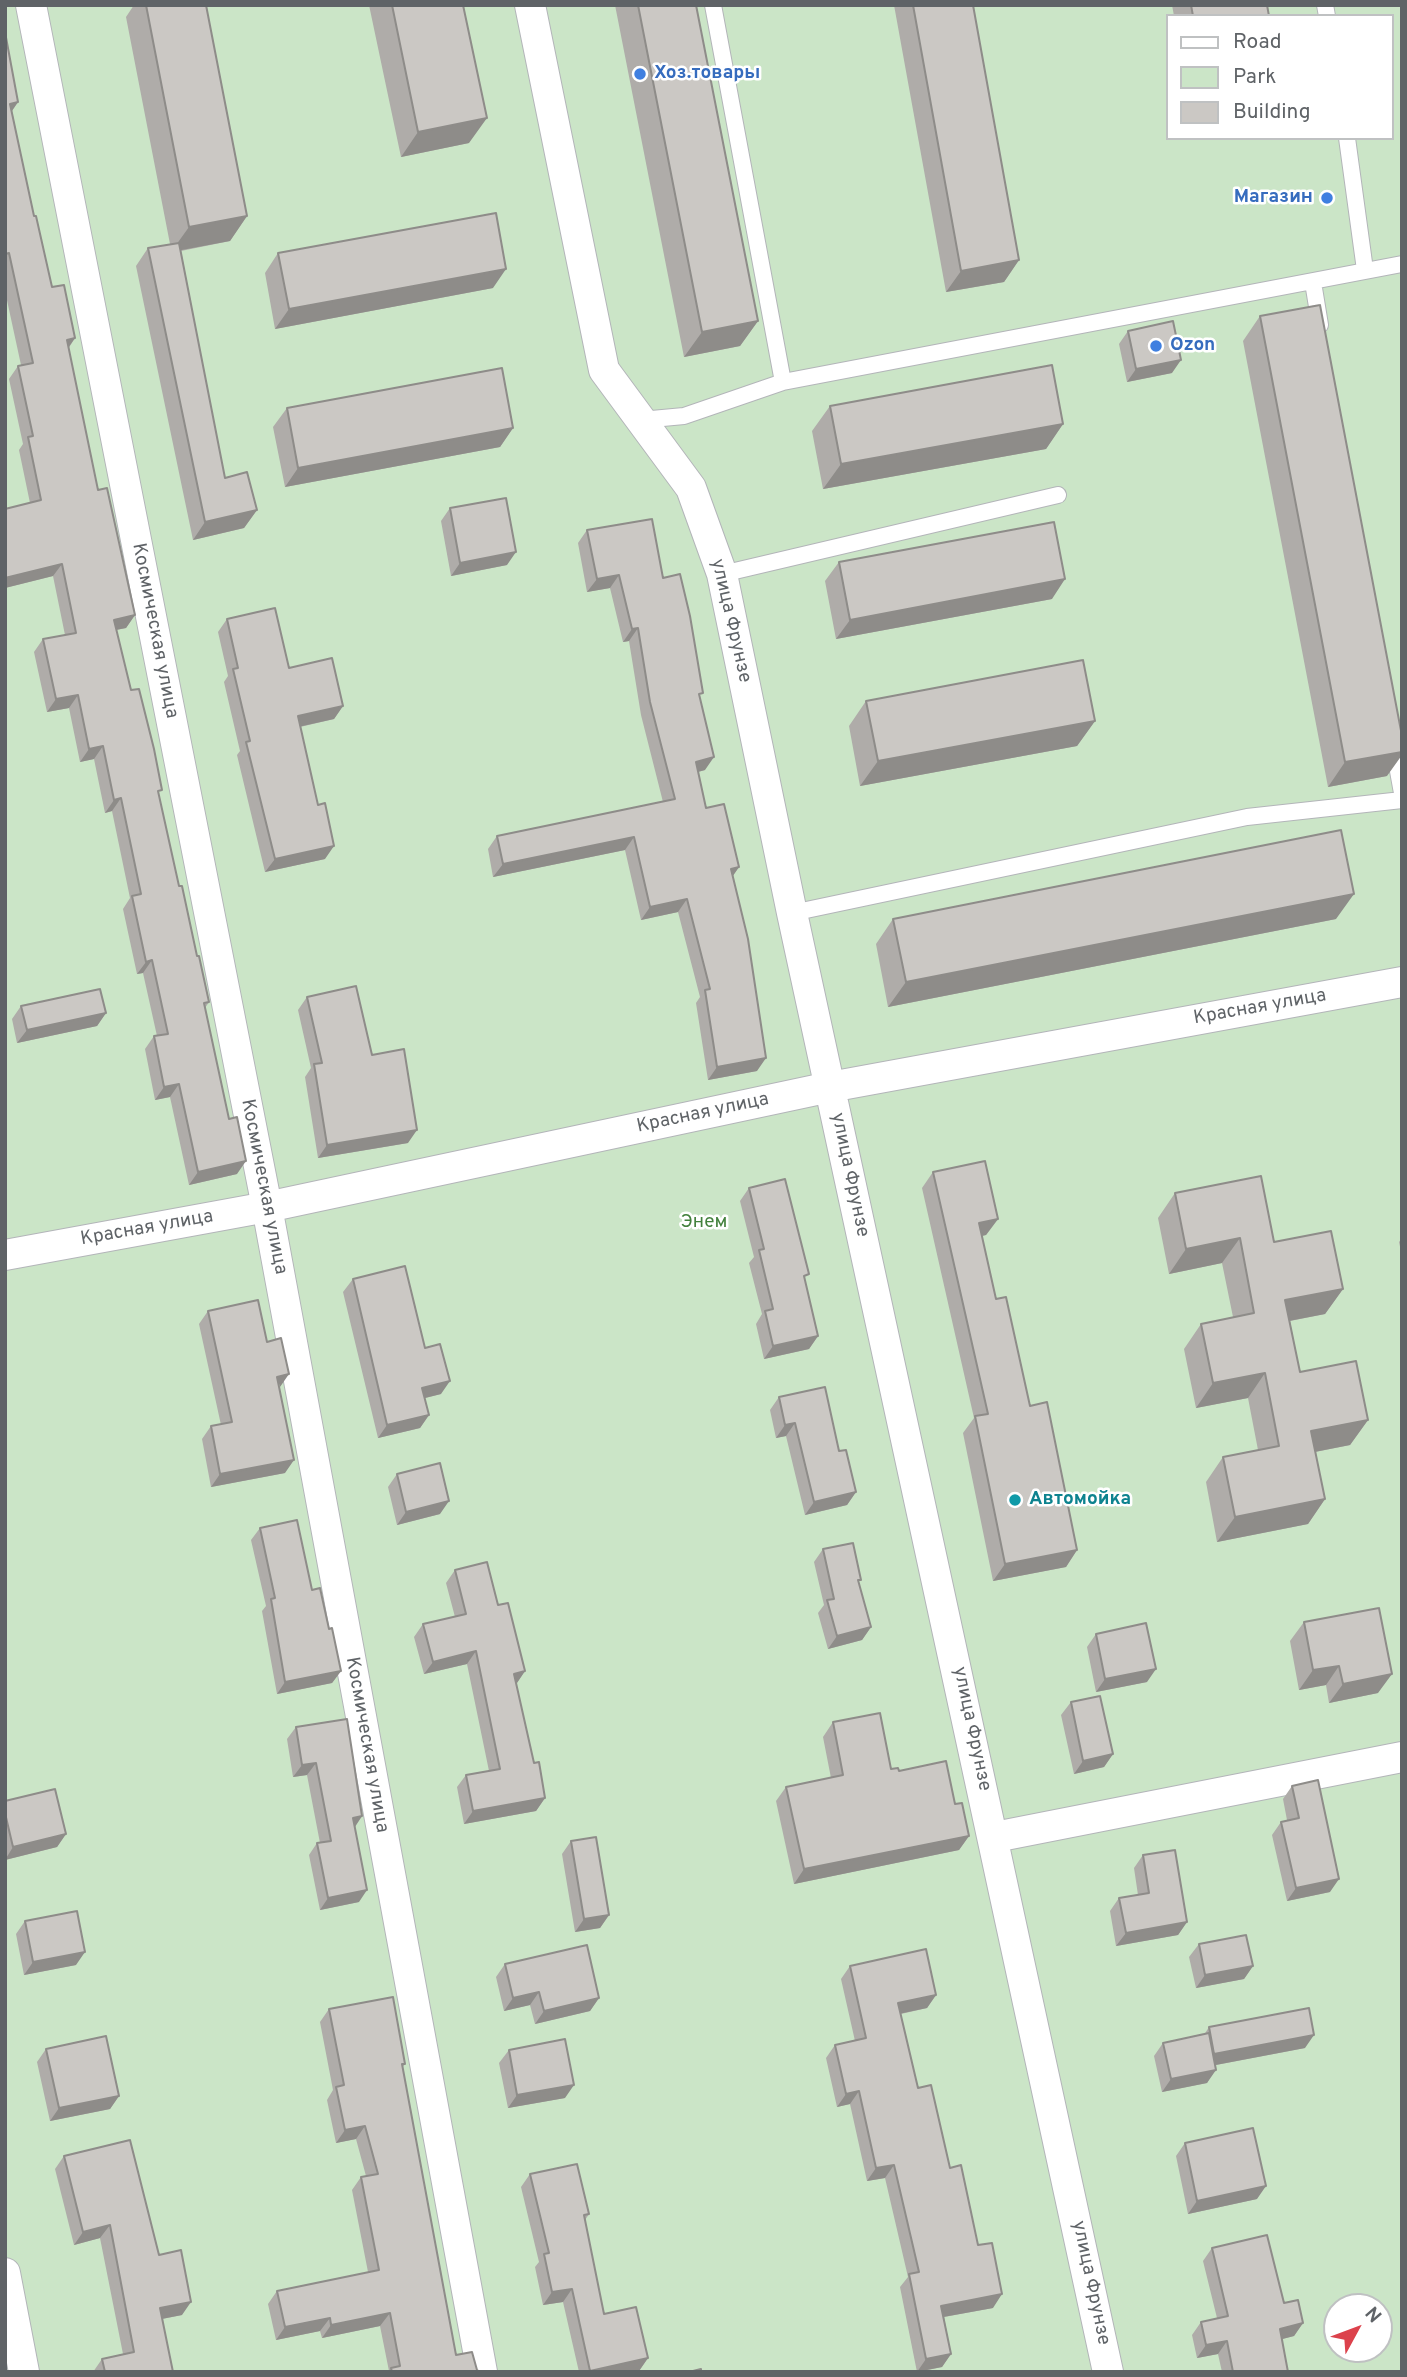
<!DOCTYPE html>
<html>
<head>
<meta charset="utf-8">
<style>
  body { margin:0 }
  #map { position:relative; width:1407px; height:2377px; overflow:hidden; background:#f0ede8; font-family:Overpass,sans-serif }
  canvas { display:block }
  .frame { position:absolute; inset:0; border:7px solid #5f6367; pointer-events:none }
  .legend { position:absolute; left:1166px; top:14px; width:228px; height:126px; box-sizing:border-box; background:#fff; border:2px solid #bfc1c2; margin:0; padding:9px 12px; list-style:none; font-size:21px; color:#5f6367 }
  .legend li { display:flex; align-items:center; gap:14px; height:35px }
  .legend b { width:35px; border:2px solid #bfc1c2 }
  .north { position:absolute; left:1323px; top:2293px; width:70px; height:70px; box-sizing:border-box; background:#fff; border:2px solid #bfc1c2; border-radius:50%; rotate:49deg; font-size:19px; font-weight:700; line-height:28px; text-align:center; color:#5f6367 }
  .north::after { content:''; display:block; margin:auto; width:24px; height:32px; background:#dc424c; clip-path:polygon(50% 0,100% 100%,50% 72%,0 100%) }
</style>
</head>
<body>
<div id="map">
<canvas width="1407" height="2377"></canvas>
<div class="frame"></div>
<ul class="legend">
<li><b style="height:9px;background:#fff"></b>Road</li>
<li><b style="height:19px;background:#cbe5c7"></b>Park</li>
<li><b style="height:19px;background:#cbc8c4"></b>Building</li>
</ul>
<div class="north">N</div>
</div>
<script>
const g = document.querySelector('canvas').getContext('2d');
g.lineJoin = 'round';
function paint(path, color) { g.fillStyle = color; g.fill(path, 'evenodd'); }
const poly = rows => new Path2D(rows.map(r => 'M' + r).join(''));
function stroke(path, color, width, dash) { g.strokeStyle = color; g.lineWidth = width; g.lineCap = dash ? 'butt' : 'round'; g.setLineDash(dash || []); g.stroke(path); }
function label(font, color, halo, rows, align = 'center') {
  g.font = font + ' Overpass,sans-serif'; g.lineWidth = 5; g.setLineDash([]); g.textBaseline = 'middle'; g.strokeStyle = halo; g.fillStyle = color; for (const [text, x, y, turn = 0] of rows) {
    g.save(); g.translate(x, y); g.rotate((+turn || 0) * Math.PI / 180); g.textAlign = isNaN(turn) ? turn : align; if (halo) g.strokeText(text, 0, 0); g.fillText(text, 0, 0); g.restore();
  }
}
const green = poly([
  [5,5,1402,5,1402,2372,5,2372],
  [1167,16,1391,16,1391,138,1167,138],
  [1337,2307,1379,2307,1379,2349,1337,2349]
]);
const service = poly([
  [713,5,783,382],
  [1325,5,1327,16],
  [1347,138,1365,270],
  [1313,282,1320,325],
  [641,420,684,416,783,382,1402,264],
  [722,574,1058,495],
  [1393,743,1402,793],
  [792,913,1247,817,1402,800]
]);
const minor = poly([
  [31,5,267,1207,482,2372],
  [530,5,604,370,691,488,722,574,792,913,1108,2372],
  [5,1255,267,1207,830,1087,1402,982],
  [995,1837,1402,1757],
  [5,2273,24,2372]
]);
const wall = poly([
  [134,5,206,5,247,216,230,241,181,251,225,478,257,510,244,528,193,540,136,266,148,248,170,244,126,17],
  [369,5,463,5,469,143,401,157],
  [615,5,696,5,758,321,740,346,684,357],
  [894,5,973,5,1019,260,1004,282,946,292],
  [1172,5,1267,5,1269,16,1174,16],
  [5,32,18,102,12,111,34,216,52,287,75,338,68,349,98,490,135,615,126,628,116,630,131,690,159,795,179,886,209,1002,205,1008,237,1174,189,1185,170,1097,155,1100,145,1049,154,1036,157,1036,143,973,137,974,123,909,130,898,112,811,105,813,94,759,80,762,69,708,47,712,34,652,43,639,65,635,53,576,5,588,5,509,30,503,19,450,23,444,9,379,18,366,21,365,5,291],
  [278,253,493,288,275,329,265,273],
  [1260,316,1387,776,1328,787,1243,341],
  [1128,331,1172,373,1127,382,1119,344],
  [830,406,1063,424,1046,449,823,489,812,431],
  [287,408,513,428,500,447,285,487,273,427],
  [450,508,507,565,451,576,441,521],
  [587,530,663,578,700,697,705,770,698,772,706,808,739,867,732,877,757,1071,708,1080,696,1003,700,997,678,912,641,920,625,850,493,877,488,849,497,836,663,802,641,715,629,641,623,642,610,588,587,592,578,543],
  [839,562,1052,599,836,639,825,581],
  [227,619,289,668,343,706,334,719,300,727,325,859,265,872,237,755,240,751,224,682,228,676,218,632],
  [866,701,1095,721,1077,746,860,786,849,726],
  [893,919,1336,919,888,1007,876,944],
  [307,997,372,1055,408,1143,318,1158,305,1077,311,1068,298,1010],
  [21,1006,106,1013,97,1026,17,1043,12,1019],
  [933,1172,998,1219,986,1235,982,1236,996,1299,1077,1550,1066,1567,993,1581,963,1433,974,1418,922,1188],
  [749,1188,805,1280,818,1336,809,1349,764,1359,756,1324,762,1314,749,1263,754,1257,740,1201],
  [1175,1193,1274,1242,1343,1289,1325,1314,1290,1321,1300,1372,1368,1420,1350,1445,1315,1452,1325,1499,1308,1524,1217,1542,1206,1482,1223,1457,1258,1450,1248,1398,1196,1408,1184,1349,1201,1324,1233,1317,1222,1263,1169,1274,1158,1218],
  [1402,1238,1402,1256,1399,1242],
  [353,1279,425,1348,441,1394,425,1398,429,1415,420,1428,378,1438,343,1292],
  [208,1311,267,1342,279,1388,285,1473,211,1487,202,1439,211,1426,221,1425,199,1324],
  [779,1397,856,1492,847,1505,805,1515,786,1436,776,1438,770,1410],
  [397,1474,440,1514,397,1525,388,1487],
  [260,1528,312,1590,341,1671,332,1683,277,1694,262,1611,266,1606,251,1540],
  [823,1549,871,1627,862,1640,828,1649,818,1613,824,1605,814,1562],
  [455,1570,498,1605,525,1671,516,1684,534,1763,545,1798,536,1811,464,1824,457,1787,466,1775,489,1771,467,1664,424,1674,414,1637,423,1624,455,1617,446,1583],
  [1304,1622,1378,1693,1329,1703,1326,1685,1299,1690,1290,1641],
  [1096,1634,1147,1682,1096,1692,1087,1647],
  [1071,1702,1113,1754,1104,1767,1074,1774,1061,1715],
  [833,1722,891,1769,899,1771,955,1804,969,1836,959,1850,794,1884,776,1801,786,1787,831,1778,823,1737],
  [296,1727,362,1816,355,1827,359,1902,320,1910,309,1855,317,1843,320,1843,307,1775,293,1777,287,1739],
  [1292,1786,1330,1892,1287,1901,1272,1835,1281,1822,1287,1820,1283,1799],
  [5,1801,66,1834,57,1847,5,1860],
  [571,1841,609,1915,600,1928,575,1932,562,1854],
  [1143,1855,1187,1922,1178,1935,1116,1946,1110,1911,1119,1898,1138,1895,1134,1868],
  [25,1921,76,1965,24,1975,16,1934],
  [1199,1944,1253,1966,1244,1979,1196,1988,1189,1957],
  [505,1964,599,1998,590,2011,535,2024,530,2005,504,2011,496,1977],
  [850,1966,936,1995,927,2008,901,2014,918,2088,950,2168,993,2308,944,2317,951,2354,942,2367,917,2372,900,2287,908,2277,885,2178,867,2181,850,2104,837,2107,826,2058,835,2045,855,2041,841,1979],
  [329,2009,405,2064,402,2068,456,2355,480,2372,388,2372,389,2371,380,2326,322,2338,320,2331,276,2340,268,2304,277,2291,368,2272,352,2190,361,2177,366,2176,356,2139,336,2143,327,2100,333,2090,320,2022],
  [1209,2027,1305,2048,1216,2065,1207,2083,1162,2092,1154,2056,1163,2043,1204,2035],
  [46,2049,119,2096,110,2109,50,2121,37,2062],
  [509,2050,565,2098,508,2108,499,2063],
  [1185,2143,1257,2199,1188,2214,1176,2156],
  [64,2156,159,2255,182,2315,162,2319,173,2372,93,2372,102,2359,123,2354,100,2238,74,2245,55,2169],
  [530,2174,589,2214,585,2220,604,2314,648,2358,639,2371,579,2372,563,2302,543,2305,535,2267,539,2262,521,2187],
  [1212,2248,1284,2303,1303,2323,1294,2336,1282,2339,1288,2372,1222,2372,1218,2354,1197,2358,1192,2335,1201,2322,1217,2318,1203,2261]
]);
const shadedWall = poly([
  [18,102,9,115,10,104],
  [487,118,469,143,401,157,418,132],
  [247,216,230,241,171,252,189,227],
  [1019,260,1004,282,946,292,961,271],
  [506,269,493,288,275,329,289,309],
  [758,321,740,346,684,357,702,332],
  [75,338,66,351,67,340],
  [1181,360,1172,373,1127,382,1136,369],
  [1063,424,1046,449,823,489,841,464],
  [513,428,500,447,285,487,298,468],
  [257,510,244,528,193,540,205,522],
  [516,552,507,565,451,576,460,563],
  [62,564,53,576,5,588,5,578],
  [619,575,610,588,587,592,597,579],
  [1065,579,1052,599,836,639,850,620],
  [135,615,126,628,105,632,114,620],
  [638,628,629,641,623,642,632,629],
  [78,695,69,708,47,712,56,699],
  [343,706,334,719,289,729,298,716],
  [1095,721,1077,746,860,786,878,761],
  [103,746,94,759,80,762,89,749],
  [1402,752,1402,755,1387,776,1328,787,1345,762],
  [714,757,705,770,686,775,696,762],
  [121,798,112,811,105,813,114,800],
  [634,837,625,850,493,877,503,864],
  [334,846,325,859,265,872,275,859],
  [739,867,730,880,731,869],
  [1354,894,1336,919,888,1007,906,982],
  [687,899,678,912,641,920,650,907],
  [152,960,143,973,137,974,146,962],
  [106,1013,97,1026,17,1043,27,1030],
  [766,1058,757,1071,708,1080,717,1067],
  [179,1084,170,1097,155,1100,164,1087],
  [417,1130,408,1143,318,1158,327,1145],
  [246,1161,237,1174,189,1185,198,1172],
  [998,1219,986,1235,967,1239,979,1223],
  [1240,1238,1222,1263,1169,1274,1186,1249],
  [1343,1289,1325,1314,1268,1325,1285,1300],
  [818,1336,809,1349,764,1359,773,1346],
  [1265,1373,1248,1398,1196,1408,1213,1383],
  [289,1374,280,1387,277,1377],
  [450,1381,441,1394,413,1401,422,1388],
  [429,1415,420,1428,378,1438,387,1425],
  [1368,1420,1350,1445,1294,1456,1311,1431],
  [795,1423,786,1436,776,1438,785,1425],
  [294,1460,285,1473,211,1487,220,1474],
  [856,1492,847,1505,805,1515,814,1502],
  [1325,1499,1308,1524,1217,1542,1235,1517],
  [449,1501,440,1514,397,1525,406,1512],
  [1077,1550,1066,1567,993,1581,1005,1564],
  [871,1627,862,1640,828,1649,837,1636],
  [476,1651,467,1664,424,1674,433,1662],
  [1339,1666,1326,1685,1299,1690,1313,1670],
  [1156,1669,1147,1682,1096,1692,1105,1679],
  [341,1671,332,1683,277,1694,285,1682],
  [525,1671,517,1683,505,1687,514,1674],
  [1392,1674,1378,1693,1329,1703,1343,1684],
  [1113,1754,1104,1767,1074,1774,1083,1761],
  [316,1763,307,1775,293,1777,302,1765],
  [545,1798,536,1811,464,1824,473,1811],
  [362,1816,354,1828,353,1818],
  [66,1834,57,1847,5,1860,13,1847],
  [969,1836,959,1850,794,1884,804,1869],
  [1339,1879,1330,1892,1287,1901,1296,1888],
  [367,1890,359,1902,320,1910,328,1898],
  [609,1915,600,1928,575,1932,584,1919],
  [1187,1922,1178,1935,1116,1946,1126,1933],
  [85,1952,76,1965,24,1975,33,1962],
  [1253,1966,1244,1979,1196,1988,1205,1975],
  [539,1992,530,2005,504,2011,513,1998],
  [936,1995,927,2008,889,2016,898,2003],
  [599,1998,590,2011,535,2024,544,2011],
  [1314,2035,1305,2048,1205,2067,1214,2054],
  [1216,2070,1207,2083,1162,2092,1171,2079],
  [574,2085,565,2098,508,2108,517,2095],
  [859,2091,850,2104,837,2107,846,2094],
  [119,2096,110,2109,50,2121,59,2108],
  [365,2126,356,2139,336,2143,345,2130],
  [894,2165,885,2178,867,2181,876,2168],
  [1266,2186,1257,2199,1188,2214,1197,2201],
  [110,2225,100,2238,74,2245,83,2232],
  [572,2289,563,2302,543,2305,552,2292],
  [1002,2294,993,2308,932,2319,941,2306],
  [191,2302,182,2315,151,2321,160,2308],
  [390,2313,380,2326,322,2338,331,2325],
  [330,2318,320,2331,276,2340,285,2327],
  [1303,2323,1294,2336,1271,2342,1280,2329],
  [1227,2341,1218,2354,1197,2358,1206,2345],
  [951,2354,942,2367,917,2372,926,2359],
  [648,2358,639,2371,590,2372,590,2371]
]);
const building = poly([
  [146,5,206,5,247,216,189,227,146,5],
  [392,5,463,5,487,118,418,132,392,5],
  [638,5,696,5,758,321,702,332,638,5],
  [913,5,973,5,1019,260,961,271,913,5],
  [1191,5,1267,5,1269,16,1193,16,1191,5],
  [5,32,18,102,10,104,34,216,36,216,52,287,64,285,75,338,67,340,98,490,107,488,135,615,114,620,131,690,139,689,154,749,162,790,158,791,179,886,182,886,197,956,199,956,209,1002,204,1003,229,1119,237,1117,246,1161,198,1172,179,1084,164,1087,154,1036,168,1034,152,960,146,962,132,896,141,894,121,798,114,800,103,746,89,749,78,695,56,699,43,639,76,633,62,564,5,578,5,509,41,500,28,437,33,436,18,366,33,363,9,253,5,254,5,32],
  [496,213,506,269,289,309,278,253,496,213],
  [179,243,225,478,247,472,257,510,205,522,148,248,179,243],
  [1320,305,1402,736,1402,752,1345,762,1260,316,1320,305],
  [1173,321,1181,360,1136,369,1128,331,1173,321],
  [1052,365,1063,424,841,464,830,406,1052,365],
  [502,368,513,428,298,468,287,408,502,368],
  [506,498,516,552,460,563,450,508,506,498],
  [652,519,663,578,680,574,690,616,703,693,699,694,714,757,696,762,706,808,724,804,739,867,731,869,748,939,766,1058,717,1067,705,990,710,989,687,899,650,907,634,837,503,864,497,836,675,799,650,702,638,628,632,629,619,575,597,579,587,530,652,519],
  [1054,522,1065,579,850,620,839,562,1054,522],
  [275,608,289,668,332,658,343,706,298,716,318,805,325,803,334,846,275,859,246,742,250,741,233,669,238,668,227,619,275,608],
  [1083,660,1095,721,878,761,866,701,1083,660],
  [1341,830,1354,894,906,982,893,919,1341,830],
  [356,986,372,1055,404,1049,417,1130,327,1145,314,1064,322,1063,307,997,356,986],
  [100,989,106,1013,27,1030,21,1006,100,989],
  [985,1161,998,1219,979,1223,996,1299,1006,1297,1030,1406,1047,1402,1077,1550,1005,1564,975,1416,988,1414,933,1172,985,1161],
  [1261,1176,1274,1242,1331,1231,1343,1289,1285,1300,1300,1372,1356,1361,1368,1420,1311,1431,1325,1499,1235,1517,1223,1457,1279,1446,1265,1373,1213,1383,1201,1324,1254,1313,1240,1238,1186,1249,1175,1193,1261,1176],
  [785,1179,809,1274,804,1276,818,1336,773,1346,765,1311,773,1309,759,1250,764,1249,749,1188,785,1179],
  [405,1266,425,1348,440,1344,450,1381,422,1388,429,1415,387,1425,353,1279,405,1266],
  [258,1300,267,1342,281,1338,289,1374,277,1377,294,1460,220,1474,211,1426,232,1422,208,1311,258,1300],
  [825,1387,839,1451,846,1450,856,1492,814,1502,795,1423,785,1425,779,1397,825,1387],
  [440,1463,449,1501,406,1512,397,1474,440,1463],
  [297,1520,312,1590,320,1588,329,1629,332,1628,341,1671,285,1682,271,1599,275,1598,260,1528,297,1520],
  [853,1543,861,1580,858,1580,871,1627,837,1636,827,1600,834,1599,823,1549,853,1543],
  [487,1562,498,1605,508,1603,525,1671,514,1674,534,1763,539,1762,545,1798,473,1811,466,1775,500,1769,476,1651,433,1662,423,1624,466,1614,455,1570,487,1562],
  [1379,1608,1392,1674,1343,1684,1339,1666,1313,1670,1304,1622,1379,1608],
  [1146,1623,1156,1669,1105,1679,1096,1634,1146,1623],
  [1100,1696,1113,1754,1083,1761,1071,1702,1100,1696],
  [880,1713,891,1769,898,1768,899,1771,946,1761,955,1804,962,1803,969,1836,804,1869,786,1787,843,1775,833,1722,880,1713],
  [347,1719,362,1816,353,1818,367,1890,328,1898,317,1843,331,1841,316,1763,302,1765,296,1727,347,1719],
  [1318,1780,1339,1879,1296,1888,1281,1822,1299,1818,1292,1786,1318,1780],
  [55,1789,66,1834,13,1847,5,1813,5,1801,55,1789],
  [596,1837,609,1915,584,1919,571,1841,596,1837],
  [1175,1850,1187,1922,1126,1933,1119,1898,1149,1893,1143,1855,1175,1850],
  [77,1911,85,1952,33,1962,25,1921,77,1911],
  [1246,1935,1253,1966,1205,1975,1199,1944,1246,1935],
  [587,1945,599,1998,544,2011,539,1992,513,1998,505,1964,587,1945],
  [926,1949,936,1995,898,2003,918,2088,931,2085,950,2168,961,2165,978,2245,992,2243,1002,2294,941,2306,951,2354,926,2359,909,2274,919,2272,894,2165,876,2168,859,2091,846,2094,835,2045,866,2038,850,1966,926,1949],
  [393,1997,405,2064,402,2064,456,2355,472,2352,477,2370,480,2372,392,2372,391,2368,400,2366,390,2313,331,2325,330,2318,285,2327,277,2291,379,2270,361,2177,378,2174,365,2126,345,2130,336,2087,344,2085,329,2009,393,1997],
  [1309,2008,1314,2035,1214,2054,1209,2027,1309,2008],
  [1209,2033,1216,2070,1171,2079,1163,2043,1209,2033],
  [106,2036,119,2096,59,2108,46,2049,106,2036],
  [565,2039,574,2085,517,2095,509,2050,565,2039],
  [1253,2128,1266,2186,1197,2201,1185,2143,1253,2128],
  [130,2140,159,2255,181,2250,191,2302,160,2308,173,2372,105,2372,102,2359,134,2352,110,2225,83,2232,64,2156,130,2140],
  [577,2164,589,2214,584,2215,604,2314,636,2307,648,2358,590,2371,572,2289,552,2292,544,2254,549,2253,530,2174,577,2164],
  [1267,2235,1284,2303,1298,2300,1303,2323,1280,2329,1288,2372,1233,2372,1227,2341,1206,2345,1201,2322,1228,2316,1212,2248,1267,2235],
  [701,2369,701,2372,689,2372,701,2369]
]);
const markers = [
  [640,74,7,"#3f7fe0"],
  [1327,198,7,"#3f7fe0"],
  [1156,346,7,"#3f7fe0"],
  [1015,1500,7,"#0f9aa8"]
];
const shopNames = [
  ["Хоз.товары",654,74],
  ["Магазин",1313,198,"right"],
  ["Ozon",1170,346]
];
const streetNames = [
  ["улица Фрунзе",730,621,77],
  ["Космическая улица",154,631,79],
  ["Красная улица",1260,1008,-10],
  ["Красная улица",703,1114,-12],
  ["улица Фрунзе",849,1175,78],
  ["Космическая улица",263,1187,79],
  ["Красная улица",147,1229,-10],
  ["улица Фрунзе",971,1729,78],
  ["Космическая улица",366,1745,80],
  ["улица Фрунзе",1090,2283,78]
];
const parkNames = [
  ["Энем",704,1223]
];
const cultureNames = [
  ["Автомойка",1029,1500]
];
paint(green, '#cbe5c7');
stroke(service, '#b3b5b9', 18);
stroke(minor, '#b3b5b9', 32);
stroke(service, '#fff', 16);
stroke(minor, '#fff', 30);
paint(wall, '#afaca9');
paint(shadedWall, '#8e8c89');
paint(building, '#cbc8c4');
stroke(building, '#8e8c89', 2);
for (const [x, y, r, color] of markers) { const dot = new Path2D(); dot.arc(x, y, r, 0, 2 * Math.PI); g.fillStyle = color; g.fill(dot); stroke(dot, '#fff', 2.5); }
label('bold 19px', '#366cbe', '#fff', shopNames, 'left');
label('19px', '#5f6367', '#fff', streetNames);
label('19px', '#42803c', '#fff', parkNames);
label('bold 19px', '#0d838f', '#fff', cultureNames, 'left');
</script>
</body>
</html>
